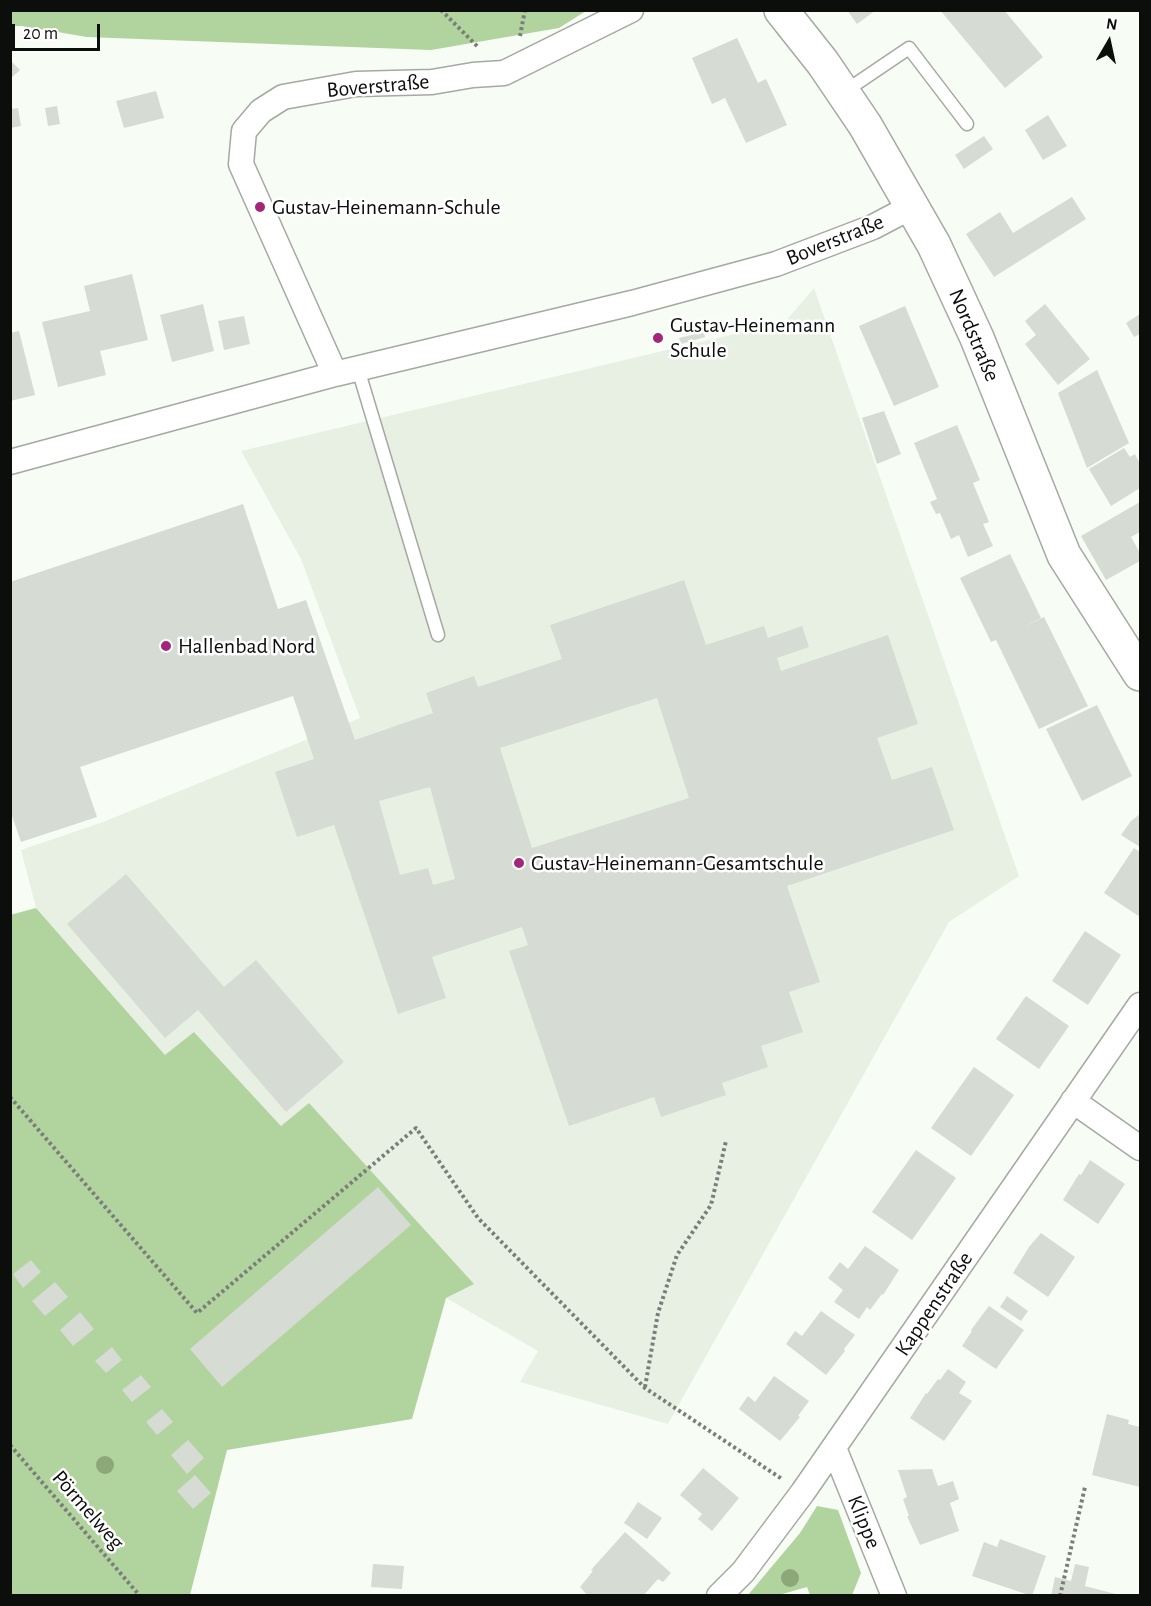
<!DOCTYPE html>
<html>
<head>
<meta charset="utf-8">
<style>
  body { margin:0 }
  #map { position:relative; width:1151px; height:1606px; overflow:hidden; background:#f7fcf5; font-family:"Alegreya Sans",sans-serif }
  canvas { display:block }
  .frame { position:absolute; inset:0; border:12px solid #0c0e0c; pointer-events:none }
  .north { position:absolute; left:1079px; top:12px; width:60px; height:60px; -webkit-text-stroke:4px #fff; paint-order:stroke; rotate:9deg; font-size:16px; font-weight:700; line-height:24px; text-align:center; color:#0c0e0c }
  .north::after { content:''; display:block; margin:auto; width:21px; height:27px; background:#0c0e0c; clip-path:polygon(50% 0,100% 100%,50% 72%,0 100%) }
  .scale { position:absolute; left:12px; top:24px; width:88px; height:27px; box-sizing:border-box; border:3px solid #0c0e0c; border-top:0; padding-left:8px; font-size:18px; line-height:21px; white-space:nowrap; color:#0c0e0c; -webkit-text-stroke:4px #fff; paint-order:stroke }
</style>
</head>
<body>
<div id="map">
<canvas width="1151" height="1606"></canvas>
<div class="frame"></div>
<div class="north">N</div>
<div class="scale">20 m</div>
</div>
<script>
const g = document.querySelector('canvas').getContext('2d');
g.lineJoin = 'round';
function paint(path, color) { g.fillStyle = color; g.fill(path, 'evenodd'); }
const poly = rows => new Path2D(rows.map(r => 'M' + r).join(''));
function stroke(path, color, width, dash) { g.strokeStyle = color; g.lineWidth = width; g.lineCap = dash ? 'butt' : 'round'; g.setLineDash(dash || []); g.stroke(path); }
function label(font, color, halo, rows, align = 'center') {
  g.font = font + ' "Alegreya Sans",sans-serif'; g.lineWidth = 5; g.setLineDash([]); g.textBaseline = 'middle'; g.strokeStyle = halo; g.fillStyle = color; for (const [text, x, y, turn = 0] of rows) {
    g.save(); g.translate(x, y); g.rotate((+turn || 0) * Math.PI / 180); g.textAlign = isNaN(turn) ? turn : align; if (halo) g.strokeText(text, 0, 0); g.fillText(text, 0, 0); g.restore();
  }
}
const built = poly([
  [814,288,1019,876,949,922,668,1424,520,1382,538,1351,446,1298,473,1284,309,1104,281,1126,194,1032,166,1056,36,908,21,850,103,822,360,718,301,559,241,451,785,322]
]);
const green = poly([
  [10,11,11,10,586,11,559,28,431,50,87,37,22,26,11,26],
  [36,908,165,1055,194,1032,281,1126,309,1103,474,1284,446,1298,412,1419,227,1450,190,1595,11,1595,10,915],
  [817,1506,838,1510,861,1573,852,1595,810,1595,807,1587,779,1595,748,1595,800,1533]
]);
const building = poly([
  [847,10,876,10,857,24],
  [940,10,1004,10,1043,57,1005,88],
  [737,38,758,83,766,79,787,125,746,143,725,98,712,104,692,58],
  [10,60,20,70,10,79],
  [156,91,164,118,124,128,116,101],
  [57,106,60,124,48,126,45,108],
  [18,108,21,126,10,128,10,109],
  [1048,115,1067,146,1043,160,1025,130],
  [984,136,993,149,964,169,955,155],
  [1072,197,1086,219,994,277,966,234,1000,212,1013,233],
  [132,274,148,340,100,351,106,375,58,387,42,322,90,311,84,286],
  [203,304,214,351,172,362,160,315],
  [1045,304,1090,359,1058,385,1025,344,1036,335,1025,321],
  [905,306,939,387,894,406,859,326],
  [1140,314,1140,334,1134,337,1126,323],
  [244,316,250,344,224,350,218,321],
  [19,331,35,395,10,401,10,333],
  [704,332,705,337,681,344,679,338],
  [1097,370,1129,443,1087,468,1058,393],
  [884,411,901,454,877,464,862,418],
  [957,425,980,480,973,483,989,522,983,524,993,546,968,557,959,535,951,539,940,513,936,514,930,502,937,499,914,443],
  [1124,448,1130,457,1135,454,1140,464,1140,488,1111,506,1089,469],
  [1140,502,1140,532,1131,537,1140,553,1140,561,1106,580,1081,536],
  [243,504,278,609,306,600,355,740,433,713,426,693,474,676,478,687,562,659,550,625,684,580,706,645,764,626,768,638,802,626,809,647,777,658,781,671,888,635,918,724,877,738,892,780,932,767,954,830,787,886,820,982,789,992,803,1032,761,1046,768,1067,722,1083,726,1095,661,1117,654,1097,569,1126,509,951,528,945,522,927,432,957,446,998,398,1014,334,825,297,837,275,772,314,759,293,696,80,767,97,817,21,842,10,810,10,582],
  [657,698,689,798,532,848,500,748],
  [430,787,455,879,433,885,428,868,400,875,379,801],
  [1010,554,1041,618,1022,628,1044,617,1088,706,1039,729,996,640,991,642,960,578],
  [1097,705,1132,776,1082,801,1046,729],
  [1140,814,1140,847,1121,835,1131,821],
  [1134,848,1140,852,1140,917,1104,893],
  [126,874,224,987,256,960,344,1062,286,1112,198,1010,165,1038,67,924],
  [1085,931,1121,955,1088,1005,1052,981],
  [1026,996,1069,1026,1039,1069,996,1039],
  [974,1067,1014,1095,971,1156,931,1128],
  [916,1150,956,1178,912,1240,872,1212],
  [1090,1160,1125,1184,1098,1224,1063,1200,1079,1174,1081,1175],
  [378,1187,411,1225,222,1387,190,1349],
  [1041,1233,1075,1257,1048,1297,1013,1273,1029,1247],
  [865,1246,899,1270,883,1295,882,1294,870,1310,867,1307,859,1319,834,1302,843,1290,828,1278,840,1262,848,1269],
  [31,1260,41,1272,23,1288,13,1274],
  [55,1282,68,1297,45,1316,32,1301],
  [1007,1296,1028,1311,1021,1321,1000,1307],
  [989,1306,1024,1330,996,1369,962,1346,972,1331,971,1330],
  [821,1311,855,1335,844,1349,845,1351,826,1375,786,1344,795,1331,802,1336],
  [80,1312,94,1329,73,1346,60,1330],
  [112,1347,122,1360,106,1373,95,1361],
  [948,1369,966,1382,959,1393,972,1401,944,1441,910,1418,926,1393,927,1394,938,1379,940,1380],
  [141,1375,151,1387,132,1402,122,1390],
  [774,1376,809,1401,798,1416,800,1417,780,1441,739,1409,748,1396,755,1402],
  [162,1409,173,1422,157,1435,146,1422],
  [1107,1414,1129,1420,1128,1424,1140,1427,1140,1487,1092,1475],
  [188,1440,204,1458,187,1474,171,1455],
  [703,1468,739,1498,712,1531,698,1519,702,1514,680,1495],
  [932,1469,938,1486,953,1481,959,1499,950,1503,959,1531,920,1545,907,1516,909,1516,903,1499,907,1497,898,1470],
  [195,1475,211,1493,193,1509,177,1491],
  [638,1502,662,1518,647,1539,624,1523],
  [625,1532,671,1573,663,1582,658,1579,643,1596,588,1596,580,1587,593,1571,591,1570],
  [1000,1539,1046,1556,1032,1596,972,1576,984,1542,997,1547],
  [373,1564,404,1566,402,1589,371,1587],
  [1075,1564,1089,1567,1085,1586,1123,1596,1051,1596,1055,1577,1071,1581]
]);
const path = poly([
  [441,10,479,48],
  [520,36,525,10],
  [10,1097,197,1313,416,1128,478,1218,645,1388,782,1479],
  [645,1387,658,1313,677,1255,711,1205,726,1141],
  [10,1445,140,1596],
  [1060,1596,1085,1487]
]);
const lane = poly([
  [844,92,909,48,967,124],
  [358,369,438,635]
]);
const street = poly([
  [335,374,241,164,244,131,261,111,283,97,356,84,432,82,473,75,504,73,631,10],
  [10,462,335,374,632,303,776,264,873,227,913,206],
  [1073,1101,1140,1148],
  [834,1448,894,1596],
  [719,1596,743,1572,803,1492,1140,1005]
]);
const secondary = poly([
  [781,10,823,63,865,125,934,245,977,338,1064,555,1140,674]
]);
const trees = [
  [105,1465],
  [790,1578]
];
const markers = [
  [260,207,6,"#a3267a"],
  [658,338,6,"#a3267a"],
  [166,646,6,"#a3267a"],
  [519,863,6,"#a3267a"]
];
const streetNames = [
  ["Boverstraße",378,86,-5],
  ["Boverstraße",835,240,-22],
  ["Nordstraße",974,335,67],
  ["Kappenstraße",934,1304,-56],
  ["Pörmelweg",88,1510,49],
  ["Klippe",864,1522,68]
];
const poiNames = [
  ["Gustav-Heinemann-Schule",272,207],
  ["Gustav-Heinemann",670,325],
  ["Schule",670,350],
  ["Hallenbad Nord",178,646],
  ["Gustav-Heinemann-Gesamtschule",531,863]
];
paint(built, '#e8f0e3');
paint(green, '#b1d39e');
paint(building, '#d6dbd4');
stroke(lane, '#a4a9a2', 15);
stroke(street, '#a4a9a2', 27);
stroke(secondary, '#a4a9a2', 36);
stroke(path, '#7a7d79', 4, [3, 3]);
stroke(lane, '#fff', 12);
stroke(street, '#fff', 24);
stroke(secondary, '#fff', 33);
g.fillStyle = '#8da878';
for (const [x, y] of trees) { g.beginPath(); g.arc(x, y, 9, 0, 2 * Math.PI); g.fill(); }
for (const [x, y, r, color] of markers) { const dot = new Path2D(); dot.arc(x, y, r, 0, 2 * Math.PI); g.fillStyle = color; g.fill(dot); stroke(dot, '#fff', 2); }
label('22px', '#0c0e0c', '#fff', streetNames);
label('22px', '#0c0e0c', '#fff', poiNames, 'left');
</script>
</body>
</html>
